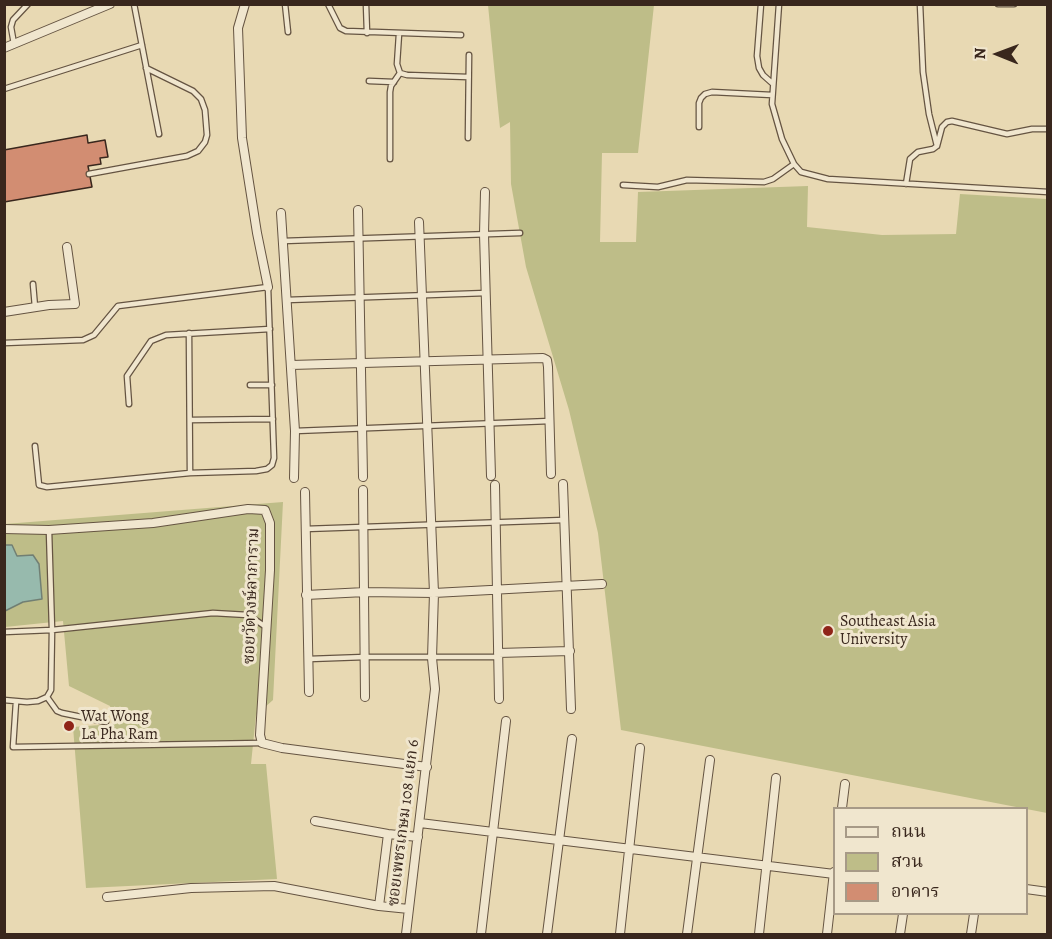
<!DOCTYPE html>
<html>
<head>
<meta charset="utf-8">
<style>
  body { margin:0 }
  #map { position:relative; width:1052px; height:939px; overflow:hidden; background:#e8d9b3; font-family:Alegreya,"Noto Serif Thai",serif }
  canvas { display:block }
  .frame { position:absolute; inset:0; border:6px solid #39271d; pointer-events:none }
  .legend { position:absolute; left:833px; top:807px; width:195px; height:108px; box-sizing:border-box; background:#f0e6ce; border:2px solid #a79a87; margin:0; padding:8px 10px; list-style:none; font-size:18px; color:#39271d }
  .legend li { display:flex; align-items:center; gap:12px; height:30px }
  .legend b { width:30px; border:2px solid #a79a87 }
  .north { position:absolute; left:968px; top:24px; width:60px; height:60px; -webkit-text-stroke:4px #f0e6ce; paint-order:stroke; rotate:271deg; font-size:16px; font-weight:700; line-height:24px; text-align:center; color:#39271d }
  .north::after { content:''; display:block; margin:auto; width:21px; height:27px; background:#39271d; clip-path:polygon(50% 0,100% 100%,50% 72%,0 100%) }
</style>
</head>
<body>
<div id="map">
<canvas width="1052" height="939"></canvas>
<div class="frame"></div>
<ul class="legend">
<li><b style="height:8px;background:#f0e6ce"></b>ถนน</li>
<li><b style="height:16px;background:#bebd88"></b>สวน</li>
<li><b style="height:16px;background:#d28d72"></b>อาคาร</li>
</ul>
<div class="north">N</div>
</div>
<script>
const g = document.querySelector('canvas').getContext('2d');
g.lineJoin = 'round';
function paint(path, color) { g.fillStyle = color; g.fill(path, 'evenodd'); }
const poly = rows => new Path2D(rows.map(r => 'M' + r).join(''));
function stroke(path, color, width, dash) { g.strokeStyle = color; g.lineWidth = width; g.lineCap = dash ? 'butt' : 'round'; g.setLineDash(dash || []); g.stroke(path); }
function label(font, color, halo, rows, align = 'center') {
  g.font = font + ' Alegreya,"Noto Serif Thai",serif'; g.lineWidth = 6; g.setLineDash([]); g.textBaseline = 'middle'; g.strokeStyle = halo; g.fillStyle = color; for (const [text, x, y, turn = 0] of rows) {
    g.save(); g.translate(x, y); g.rotate((+turn || 0) * Math.PI / 180); g.textAlign = isNaN(turn) ? turn : align; if (halo) g.strokeText(text, 0, 0); g.fillText(text, 0, 0); g.restore();
  }
}
const green = poly([
  [488,5,654,5,638,153,602,153,600,242,636,242,638,192,808,186,807,227,882,235,956,234,960,194,1047,199,1047,813,621,730,598,533,569,410,526,267,511,184,510,122,500,128],
  [283,502,273,700,256,715,251,764,266,764,277,879,86,888,73,727,114,724,110,706,69,686,63,621,5,627,5,611,23,602,41,599,39,564,33,555,17,556,12,545,5,545,5,524]
]);
const water = poly([
  [5,545,12,545,17,556,33,555,39,564,42,599,23,602,5,611,5,545]
]);
const building = poly([
  [87,135,88,143,105,140,108,157,100,158,101,164,88,166,92,187,4,202,4,150,87,135]
]);
const lane = poly([
  [134,4,159,134],
  [285,4,288,32],
  [328,4,340,28,346,31,461,35],
  [366,4,367,33],
  [761,4,757,56,759,68,763,75,772,83],
  [779,4,772,104,782,139,794,164,801,172,828,179,1048,192],
  [920,4,923,72,929,114,937,146],
  [998,4,1014,4],
  [399,34,397,64,400,73,407,75,468,77],
  [14,44,11,27,13,20,28,4],
  [369,81,394,82],
  [4,89,142,45],
  [699,127,699,103,701,98,705,94,712,92,772,95],
  [468,138,469,55],
  [390,159,390,92,391,86,400,73],
  [89,174,187,156,198,151,205,142,207,135,205,110,201,99,193,91,146,68],
  [906,184,910,159,918,152,933,149,937,146,942,127,947,122,952,121,1007,134,1032,129,1048,129],
  [623,185,658,187,687,180,764,182,773,179,794,164],
  [283,241,520,233],
  [33,284,35,307],
  [287,300,486,293],
  [189,333,190,473],
  [4,343,83,340,94,335,118,306,268,287,274,458,272,465,267,469,256,471,190,473,47,487,39,485,35,446],
  [250,385,272,385],
  [129,404,127,376,151,341,166,335,270,329],
  [190,420,273,419],
  [295,431,550,421],
  [305,529,564,520],
  [4,632,52,630,49,531],
  [309,659,365,657,498,657],
  [47,697,57,711,62,713,106,722],
  [4,700,27,702,38,701,47,697,51,690,52,630,213,613,248,615,266,627],
  [16,702,13,747,262,743]
]);
const street = poly([
  [245,4,238,28,242,138,257,233,268,287],
  [4,48,110,4],
  [485,192,484,234,491,476],
  [358,210,363,477],
  [281,213,295,431,294,478],
  [4,312,49,305,75,304,67,247],
  [291,365,543,358,547,360,548,367,551,474],
  [563,484,571,709],
  [495,485,499,699],
  [363,490,365,697],
  [305,492,309,692],
  [4,529,49,530,153,523,248,509,265,510,270,523,270,570,260,735,262,743,282,748,427,767],
  [306,595,365,592,434,593,602,584],
  [498,653,570,651],
  [842,808,845,784],
  [315,821,388,834,418,837],
  [420,823,834,874],
  [1026,889,1048,892],
  [107,897,191,888,274,886,379,906,409,909],
  [379,906,388,834],
  [406,934,435,689,432,658,434,593,419,222],
  [481,934,506,721],
  [547,934,572,739],
  [620,934,640,748],
  [687,934,710,760],
  [759,934,776,778],
  [827,934,834,872],
  [900,934,903,914],
  [971,934,974,914]
]);
const markers = [
  [828,631,6,"#8f2418"],
  [69,726,6,"#8f2418"]
];
const streetNames = [
  ["ซอยวัดวงษ์ลาภาราม",252,596,-88],
  ["ซอยเพชรเกษม 108 แยก 6",404,823,-83]
];
const poiNames = [
  ["Southeast Asia",840,622],
  ["University",840,640],
  ["Wat Wong",81,717],
  ["La Pha Ram",81,735]
];
paint(green, '#bebd88');
paint(water, '#97baad');
stroke(water, '#717f73', 1.5);
paint(building, '#d28d72');
stroke(building, '#39271d', 1.5);
stroke(lane, '#655442', 7);
stroke(street, '#655442', 10);
stroke(lane, '#f0e6ce', 4.5);
stroke(street, '#f0e6ce', 8);
for (const [x, y, r, color] of markers) { const dot = new Path2D(); dot.arc(x, y, r, 0, 2 * Math.PI); g.fillStyle = color; g.fill(dot); stroke(dot, '#f0e6ce', 2); }
label('16px', '#39271d', '#f0e6ce', streetNames);
label('16px', '#39271d', '#f0e6ce', poiNames, 'left');
</script>
</body>
</html>
